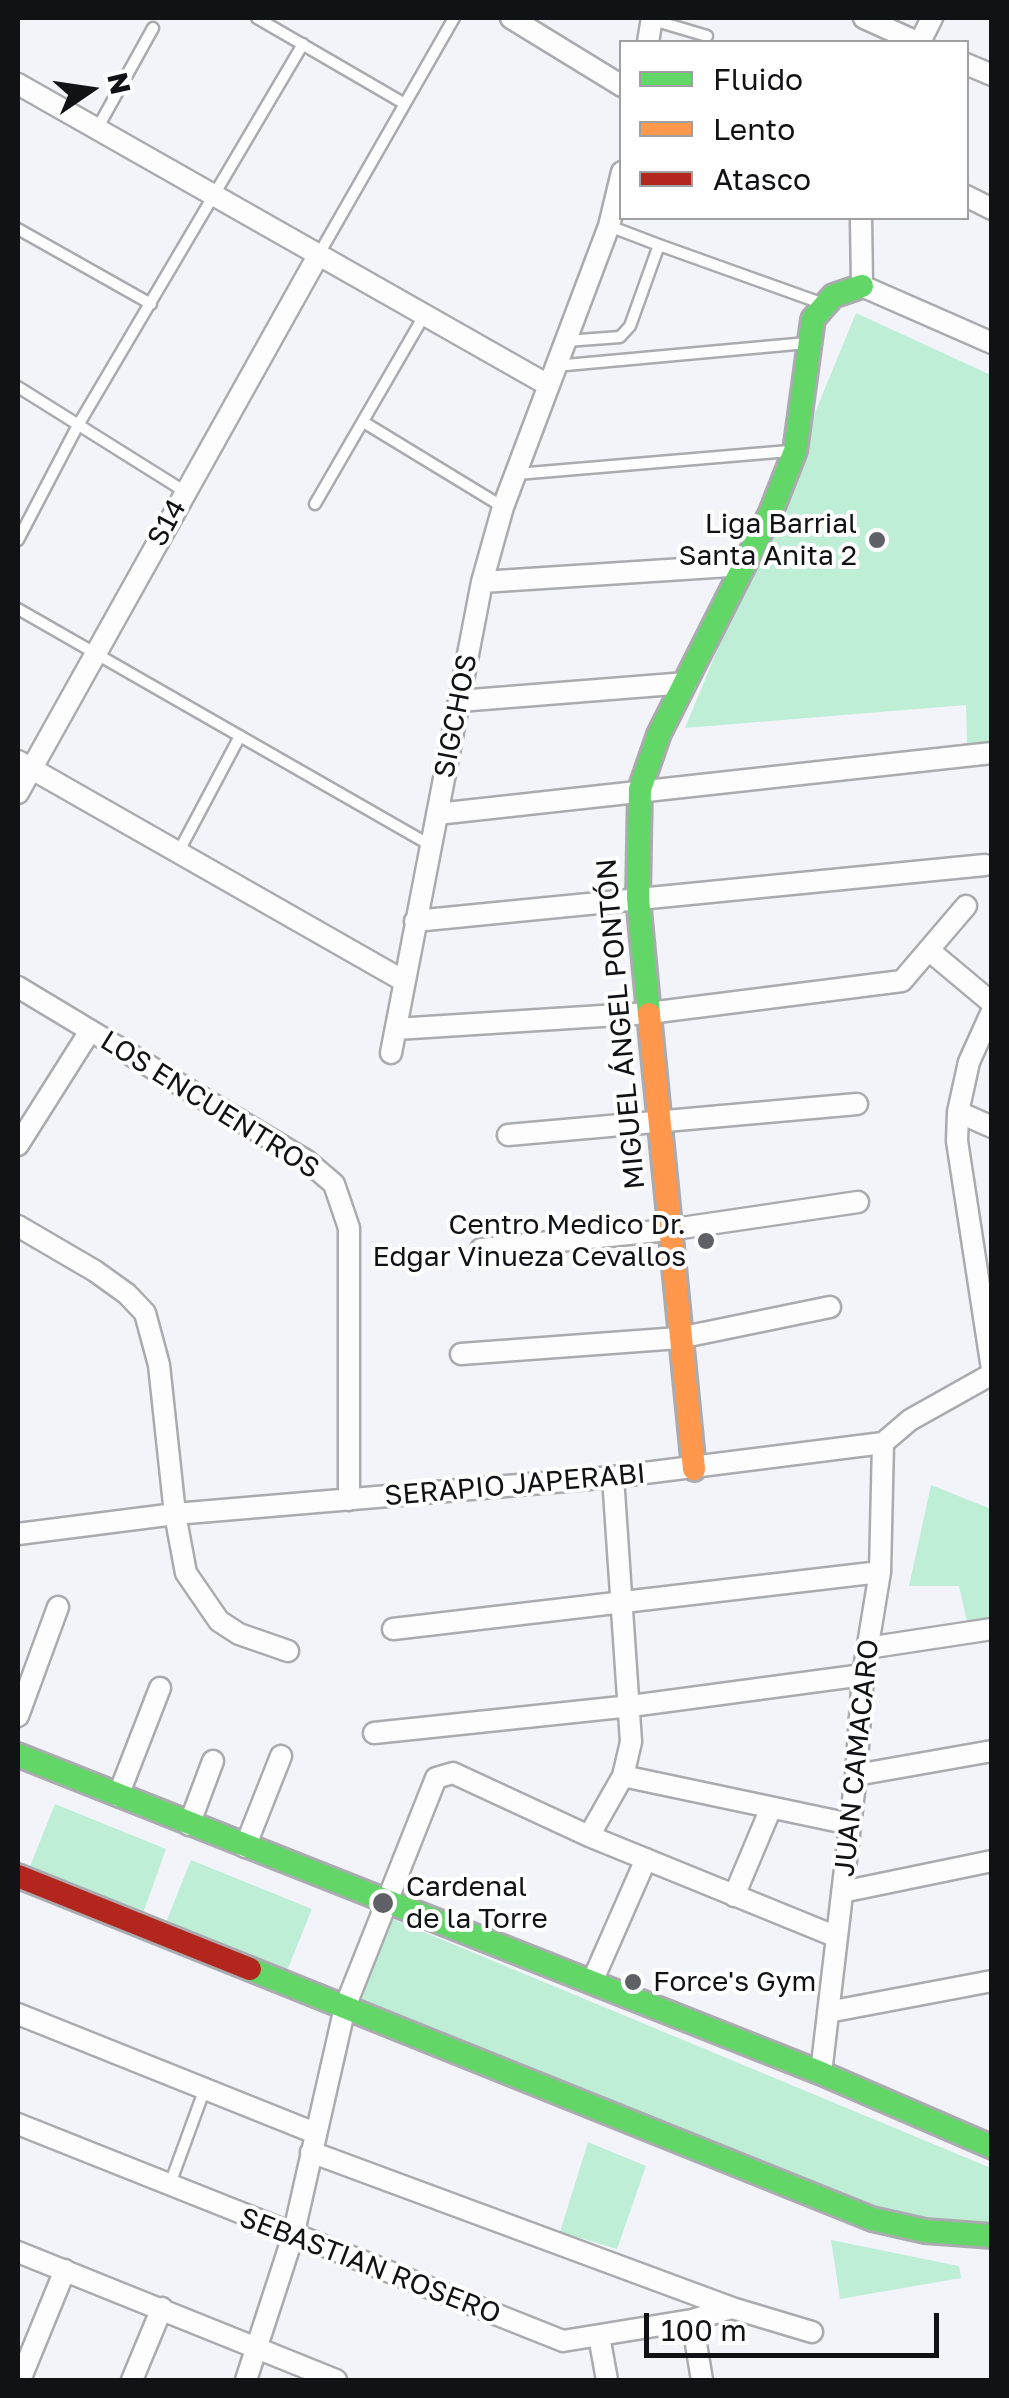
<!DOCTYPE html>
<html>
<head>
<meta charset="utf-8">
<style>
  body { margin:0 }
  #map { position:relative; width:1009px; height:2398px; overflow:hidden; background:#f3f4fa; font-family:"Golos Text",sans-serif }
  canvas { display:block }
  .frame { position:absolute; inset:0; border:20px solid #111216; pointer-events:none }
  .legend { position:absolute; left:619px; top:40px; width:350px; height:180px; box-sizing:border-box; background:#fff; border:2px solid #a0a0a2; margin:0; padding:12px 18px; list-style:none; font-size:30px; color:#111216 }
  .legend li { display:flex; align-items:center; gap:20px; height:50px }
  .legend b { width:50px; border:2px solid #a0a0a2 }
  .north { position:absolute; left:40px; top:40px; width:100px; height:100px; -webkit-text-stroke:8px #fff; paint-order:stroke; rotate:77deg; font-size:28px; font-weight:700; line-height:40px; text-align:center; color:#111216 }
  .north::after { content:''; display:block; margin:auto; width:35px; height:45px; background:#111216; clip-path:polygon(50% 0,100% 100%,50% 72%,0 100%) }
  .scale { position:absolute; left:644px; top:2313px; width:295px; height:45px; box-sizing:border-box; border:5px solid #111216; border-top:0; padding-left:12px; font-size:30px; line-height:35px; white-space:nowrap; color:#111216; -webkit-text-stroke:8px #fff; paint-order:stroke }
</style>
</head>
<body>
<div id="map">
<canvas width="1009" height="2398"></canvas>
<div class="frame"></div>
<ul class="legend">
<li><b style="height:12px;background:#63d668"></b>Fluido</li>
<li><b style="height:12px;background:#ff974d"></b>Lento</li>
<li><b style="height:12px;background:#b3261e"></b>Atasco</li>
</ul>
<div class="north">N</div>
<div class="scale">100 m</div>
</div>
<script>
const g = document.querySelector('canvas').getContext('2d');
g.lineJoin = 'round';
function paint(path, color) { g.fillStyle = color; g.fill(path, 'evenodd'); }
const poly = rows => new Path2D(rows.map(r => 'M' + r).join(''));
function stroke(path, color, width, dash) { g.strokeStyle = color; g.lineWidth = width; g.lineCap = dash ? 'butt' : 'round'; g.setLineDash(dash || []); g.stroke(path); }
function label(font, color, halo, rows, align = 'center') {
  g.font = font + ' "Golos Text",sans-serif'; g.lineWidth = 8; g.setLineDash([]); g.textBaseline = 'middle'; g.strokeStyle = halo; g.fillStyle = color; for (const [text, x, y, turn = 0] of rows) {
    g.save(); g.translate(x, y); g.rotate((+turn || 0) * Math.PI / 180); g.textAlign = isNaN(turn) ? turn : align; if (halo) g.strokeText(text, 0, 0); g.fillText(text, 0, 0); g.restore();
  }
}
const green = poly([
  [856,313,991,375,991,751,967,744,966,705,685,728],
  [931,1485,991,1509,991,1619,967,1622,959,1586,909,1586],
  [55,1804,166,1849,142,1916,29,1869],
  [191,1860,312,1909,286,1973,165,1925],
  [390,1918,991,2168,991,2226,928,2221,855,2201,360,2000],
  [588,2142,646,2166,617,2249,560,2232],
  [831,2240,959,2266,961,2278,840,2299]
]);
const lane = poly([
  [257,18,405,104],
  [653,20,707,36],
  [97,129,153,28],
  [609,226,659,245],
  [18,229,151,304],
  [319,254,454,18],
  [566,341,620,337,630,326,659,245,821,303],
  [555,366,807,343],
  [18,387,184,491],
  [365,423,503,507],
  [517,474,789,451],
  [315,504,425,314],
  [18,540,77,427,303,44],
  [18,609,430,845],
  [178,853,240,736],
  [170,2184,204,2091]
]);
const street = poly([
  [511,18,622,86],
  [864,18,917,42],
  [648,42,652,18],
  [920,42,932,18],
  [966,64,992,75],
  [18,84,548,385],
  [966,196,992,209],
  [861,218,862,286,992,343],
  [482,582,745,565],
  [459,701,686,683],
  [18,761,404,981],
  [18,793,319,254],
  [437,814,992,753],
  [415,921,985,865],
  [931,952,992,1003],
  [18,987,307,1161,334,1184,349,1228,349,1500],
  [992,1011,969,1062,958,1112,957,1141,992,1369],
  [396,1029,649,1013,902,981,966,906],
  [391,1053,482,582,503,507,609,226,622,172],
  [958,1112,992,1127],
  [508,1135,857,1104],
  [18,1145,90,1031],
  [18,1226,95,1271,127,1294,145,1313,159,1365,175,1514,186,1573,219,1621,239,1634,288,1651],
  [481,1249,668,1230,858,1202],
  [461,1354,679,1338,830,1307],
  [18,1534,175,1514,613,1477,883,1443,910,1420,992,1374],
  [393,1629,880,1572],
  [867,1648,992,1629],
  [18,1716,58,1607],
  [374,1733,631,1706,863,1675],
  [856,1775,992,1751],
  [623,1776,850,1824],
  [118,1796,160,1688],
  [189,1825,213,1761],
  [589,1836,623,1776,631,1742,613,1477],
  [245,1847,281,1756],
  [842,1892,992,1861],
  [734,1896,771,1808],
  [592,1982,646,1859],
  [828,2012,992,1981],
  [18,2014,315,2133],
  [821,2073,856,1775,863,1675,880,1572,883,1443],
  [18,2124,563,2341,692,2320,732,2308],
  [311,2152,732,2308,812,2332],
  [18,2252,336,2380],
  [692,2320,702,2380],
  [599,2336,607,2380],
  [20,2380,65,2270],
  [132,2380,162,2308],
  [246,2380,293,2236,345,2007,436,1778,453,1773,589,1836,837,1937]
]);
const fast = poly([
  [649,1014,638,898,640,789,659,734,771,512,795,451,813,319,833,296,862,286],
  [18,1755,821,2073,992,2147],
  [250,1969,872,2219,925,2231,992,2236]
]);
const slow = poly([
  [649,1014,694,1469]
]);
const jam = poly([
  [18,1876,250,1969]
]);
const markers = [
  [877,540,10,"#606166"],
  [706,1241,10,"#606166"],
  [383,1903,12,"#606166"],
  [633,1982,10,"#606166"]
];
const streetNames = [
  ["S14",167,523,-61],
  ["SIGCHOS",456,716,-79],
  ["MIGUEL ÁNGEL PONTÓN",621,1024,-95],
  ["LOS ENCUENTROS",210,1105,32],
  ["SERAPIO JAPERABI",515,1485,-5],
  ["JUAN CAMACARO",857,1758,-84],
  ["SEBASTIAN ROSERO",370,2266,21]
];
const poiNames = [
  ["Liga Barrial",857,524],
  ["Santa Anita 2",857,556],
  ["Centro Medico Dr.",686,1225],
  ["Edgar Vinueza Cevallos",686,1257],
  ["Cardenal",406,1887,"left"],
  ["de la Torre",406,1919,"left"],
  ["Force's Gym",653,1982,"left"]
];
paint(green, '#bfeed7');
stroke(lane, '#aaabaf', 15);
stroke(street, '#aaabaf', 25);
stroke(fast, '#aaabaf', 28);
stroke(slow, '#aaabaf', 28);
stroke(jam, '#aaabaf', 28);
stroke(lane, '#fdfdfe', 10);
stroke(street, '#fdfdfe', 20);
stroke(fast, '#63d668', 22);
stroke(slow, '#ff974d', 22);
stroke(jam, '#b3261e', 22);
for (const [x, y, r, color] of markers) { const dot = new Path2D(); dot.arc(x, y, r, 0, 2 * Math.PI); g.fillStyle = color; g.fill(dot); stroke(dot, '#fff', 4); }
label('28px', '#111216', '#fff', streetNames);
label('28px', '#111216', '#fff', poiNames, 'right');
</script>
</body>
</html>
